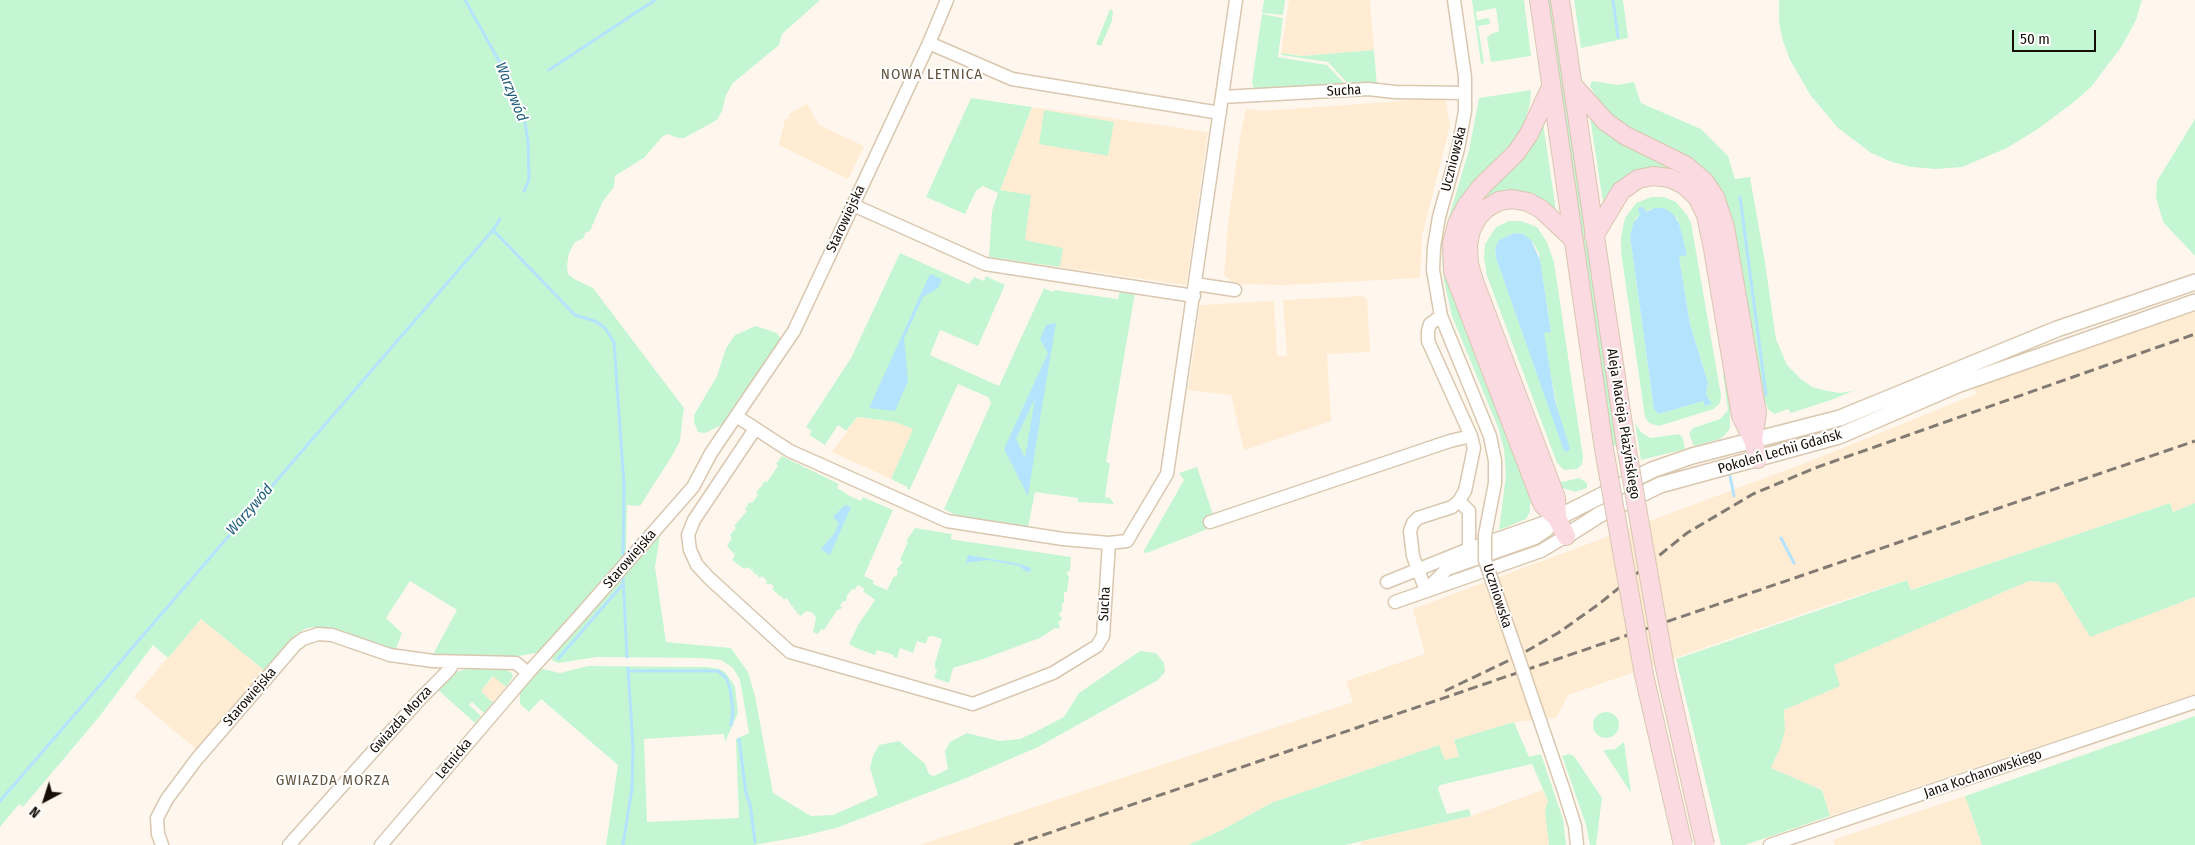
<!DOCTYPE html>
<html>
<head>
<meta charset="utf-8">
<style>
  body { margin:0 }
  #map { position:relative; width:2195px; height:845px; overflow:hidden; background:#fff7ee; font-family:"Fira Sans Condensed",sans-serif }
  canvas { display:block }
  .north { position:absolute; left:20px; top:775px; width:50px; height:50px; -webkit-text-stroke:4px #fff; paint-order:stroke; rotate:220deg; font-size:14px; font-weight:700; line-height:20px; text-align:center; color:#150f07 }
  .north::after { content:''; display:block; margin:auto; width:18px; height:22px; background:#150f07; clip-path:polygon(50% 0,100% 100%,50% 72%,0 100%) }
  .scale { position:absolute; left:2012px; top:30px; width:84px; height:22px; box-sizing:border-box; border:2px solid #150f07; border-top:0; padding-left:6px; font-size:15px; line-height:18px; white-space:nowrap; color:#150f07; -webkit-text-stroke:4px #fff; paint-order:stroke }
</style>
</head>
<body>
<div id="map">
<canvas width="2195" height="845"></canvas>
<div class="north">N</div>
<div class="scale">50 m</div>
</div>
<script>
const g = document.querySelector('canvas').getContext('2d');
g.lineJoin = 'round';
function paint(path, color) { g.fillStyle = color; g.fill(path, 'evenodd'); }
const poly = rows => new Path2D(rows.map(r => 'M' + r).join(''));
function stroke(path, color, width, dash) { g.strokeStyle = color; g.lineWidth = width; g.lineCap = dash ? 'butt' : 'round'; g.setLineDash(dash || []); g.stroke(path); }
function label(font, color, halo, rows, align = 'center') {
  g.font = font + ' "Fira Sans Condensed",sans-serif'; g.lineWidth = 4; g.setLineDash([]); g.textBaseline = 'middle'; g.strokeStyle = halo; g.fillStyle = color; for (const [text, x, y, turn = 0] of rows) {
    g.save(); g.translate(x, y); g.rotate((+turn || 0) * Math.PI / 180); g.textAlign = isNaN(turn) ? turn : align; if (halo) g.strokeText(text, 0, 0); g.fillText(text, 0, 0); g.restore();
  }
}
const built = poly([
  [1289,0,1370,0,1374,50,1302,56,1281,53],
  [1414,100,1446,100,1450,126,1422,236,1420,278,1286,285,1235,284,1224,275,1228,223,1240,137,1246,109,1262,111],
  [807,104,819,125,864,146,848,179,779,145,785,119,788,119,790,113],
  [1032,107,1208,132,1186,285,989,257,992,211],
  [1362,296,1367,299,1370,352,1327,354,1331,421,1244,450,1231,395,1188,390,1200,305,1274,301,1277,356,1287,356,1283,300],
  [2195,309,2195,503,2173,512,2170,503,1910,590,1906,580,1825,606,1568,695,1556,718,1514,722,1454,740,1459,756,1445,761,1439,745,1271,803,1222,830,1188,845,919,845,1353,702,1346,681,1425,654,1413,609,1808,462,1976,394,1974,386],
  [857,417,895,422,913,429,891,479,832,452],
  [2029,581,2057,583,2090,636,2195,597,2195,694,1830,816,1822,790,1771,768,1780,748,1785,731,1784,710,1839,686,1833,665],
  [201,619,265,671,197,750,134,697],
  [494,676,506,687,494,701,491,701,480,691],
  [1543,790,1548,801,1549,845,1361,845,1360,842,1471,816],
  [1965,796,1982,845,1835,845,1833,840]
]);
const green = poly([
  [0,0,820,0,782,34,779,45,733,83,726,95,722,111,717,120,684,138,678,138,667,134,662,137,645,157,615,176,614,187,603,201,590,231,585,233,584,238,575,242,569,253,567,266,568,274,574,279,593,288,684,408,683,414,680,441,672,456,640,506,627,505,626,555,562,627,536,653,513,657,432,656,457,610,410,581,386,618,402,633,396,649,381,646,340,630,314,627,305,629,295,635,265,671,201,619,168,658,153,645,99,717,23,807,19,804,0,827],
  [1264,0,1285,0,1283,15,1262,13],
  [1472,0,1524,0,1531,56,1491,62,1487,38,1491,34,1499,31,1496,8,1476,12,1477,20,1489,18,1490,24,1478,26,1484,63,1481,64],
  [1545,0,1553,0,1617,445,1608,447],
  [1574,0,1623,0,1628,38,1581,48],
  [1779,0,2142,0,2136,20,2122,46,2091,87,2074,102,2038,129,2007,148,1962,167,1936,169,1911,167,1892,162,1871,153,1838,128,1811,96,1790,60,1783,41,1779,22],
  [1110,9,1113,11,1112,21,1101,46,1096,44],
  [1262,14,1283,18,1278,57,1327,65,1346,85,1254,89,1252,82],
  [1374,50,1377,85,1349,85,1328,62,1281,55,1281,53,1302,56],
  [1592,81,1618,85,1634,82,1641,103,1701,129,1728,156,1735,179,1750,177,1765,262,1776,339,1787,365,1801,379,1812,387,1828,391,1840,393,1852,391,1868,385,1831,400,1791,413,1788,409,1774,414,1768,409,1766,404,1763,404,1726,208,1624,127,1603,108,1590,86],
  [1531,90,1530,104,1522,130,1507,151,1469,189,1448,220,1469,150,1479,98],
  [971,98,1032,107,1000,190,1031,195,1025,240,1063,248,1060,267,989,257,992,211,998,193,983,186,976,191,965,214,926,197],
  [1044,110,1114,122,1108,156,1039,144],
  [1589,111,1684,172,1717,232,1661,170,1604,209],
  [1542,116,1557,217,1534,198,1464,222],
  [2195,119,2195,256,2163,222,2156,197,2157,181],
  [1651,197,1664,197,1676,202,1687,215,1691,223,1721,395,1720,403,1714,409,1659,426,1649,423,1645,417,1621,252,1621,237,1625,218,1636,203],
  [1651,209,1677,218,1679,223,1686,255,1679,257,1690,324,1708,383,1706,395,1711,404,1705,406,1703,401,1659,414,1654,409,1630,236,1636,218],
  [1509,221,1521,221,1537,227,1547,242,1554,262,1583,457,1582,464,1577,469,1564,470,1557,463,1487,276,1484,258,1485,244,1496,227],
  [1515,233,1523,234,1534,244,1539,254,1551,331,1543,333,1565,452,1496,258,1495,248,1499,240],
  [1443,242,1444,263,1451,292,1533,502,1530,504,1530,512,1526,519,1499,530,1506,475,1504,450,1499,430,1452,316,1444,281,1442,260],
  [900,253,969,284,974,277,984,281,986,276,1005,285,978,346,940,330,930,355,999,386,1044,288,1052,292,1054,290,1118,299,1120,291,1135,293,1106,462,1110,463,1105,497,1110,498,1114,504,1078,502,1078,498,1035,492,1028,528,957,516,944,509,991,403,988,397,958,384,909,491,907,487,891,479,913,429,895,422,857,417,846,431,838,425,825,445,809,435,812,431,806,427,851,358],
  [756,326,777,333,781,339,724,424,705,433,698,432,694,422,694,415,717,376,726,348,735,335],
  [1726,373,1732,413,1730,414,1730,428,1725,435,1720,439,1694,446,1689,434,1693,428,1720,419,1728,410,1723,374],
  [1635,423,1641,432,1650,438,1679,434,1683,438,1685,449,1641,460],
  [782,456,839,484,837,488,850,496,861,501,863,497,893,510,864,576,874,581,873,584,887,590,894,576,896,577,898,571,896,570,903,562,900,560,908,542,906,541,915,528,952,534,951,539,956,540,1071,557,1070,571,1068,571,1067,575,1069,576,1067,592,1064,592,1064,603,1062,603,1062,612,1060,612,1059,616,1062,617,1061,621,1058,621,1060,627,1057,629,1055,628,1040,638,986,658,953,668,949,683,934,678,937,670,935,669,935,663,942,639,932,636,928,637,926,644,917,641,913,653,900,648,897,658,893,657,894,655,877,650,875,655,856,648,849,644,858,625,875,600,863,591,865,589,858,585,854,590,852,589,846,597,847,599,845,602,843,601,840,606,842,607,840,610,838,609,824,630,822,629,818,634,813,632,816,618,813,613,806,611,801,616,796,612,799,609,796,611,793,608,794,605,792,607,787,598,784,600,782,597,783,595,781,597,772,589,774,587,770,583,768,585,766,583,767,581,762,576,760,578,757,575,758,572,756,575,752,571,753,568,751,570,747,567,744,569,732,560,735,555,727,546,732,538,730,535,736,528,734,526,747,511,745,509,747,506,749,508,747,505,750,502,752,503,758,495,756,493,762,485,764,486,762,484,765,481,767,482,778,466,776,464],
  [1197,467,1214,517,1211,525,1205,530,1147,553,1143,552,1184,480,1179,473],
  [1579,478,1587,483,1587,488,1575,492,1563,488,1561,490,1558,480,1562,482],
  [2170,503,2173,512,2195,503,2195,597,2090,637,2057,583,2029,581,1834,665,1840,686,1784,710,1785,731,1780,748,1771,768,1822,790,1830,816,1745,845,1721,845,1676,659,1907,580,1911,590],
  [660,536,655,567,666,642,731,648,748,672,755,696,773,793,811,816,833,815,878,795,870,768,873,756,879,745,899,741,925,764,929,774,934,776,948,769,945,751,950,742,967,733,999,741,1020,739,1033,733,1064,717,1079,693,1140,651,1156,653,1164,663,1165,672,1158,680,1038,747,964,779,836,828,799,837,754,845,606,845,618,765,541,699,529,712,520,704,520,692,540,670,543,669,560,673,588,666,707,667,719,669,725,672,735,686,738,713,725,742,724,734,644,739,647,822,739,818,736,742,736,739,749,733,740,680,733,668,721,660,699,658,597,657,558,663,552,660,553,653],
  [466,669,504,669,512,673,513,677,506,687,493,676,481,691,491,701,494,701,484,713,472,702,469,705,481,716,475,723,437,689,453,673],
  '1593 725a13 13 0 1 1 26 0a13 13 0 1 1-26 0Z',
  [2195,716,2195,845,1982,845,1965,796],
  [1514,722,1529,757,1541,754,1563,819,1566,845,1549,845,1545,811,1548,801,1532,764,1440,785,1438,789,1447,814,1469,809,1471,816,1345,845,1188,845,1222,830,1271,803,1439,745,1445,760,1459,756,1454,740],
  [1624,742,1631,792,1631,793,1603,750,1615,749],
  [1569,754,1574,756,1602,798,1596,845,1590,845,1586,825,1562,756]
]);
const water = poly([
  [1643,207,1646,212,1655,208,1664,208,1673,214,1679,223,1687,255,1679,257,1690,324,1708,383,1706,395,1712,404,1705,406,1703,401,1659,414,1654,409,1630,236,1634,222,1640,215,1638,208],
  [1515,233,1523,234,1531,240,1540,260,1551,332,1544,333,1555,401,1570,449,1567,452,1564,451,1496,258,1495,248,1499,240],
  [930,274,942,279,938,288,923,297,904,339,908,381,895,411,869,408],
  [1056,323,1041,413,1028,496,1004,449,1048,353,1040,339,1046,325],
  [1035,398,1025,458,1016,439],
  [845,505,851,507,830,555,821,549,834,534,839,523,833,517],
  [968,555,1020,564,1031,568,1030,572,1025,571,1020,566,987,560,966,563]
]);
const stream = poly([
  [465,0,509,79,525,123,528,141,529,180,524,191],
  [1548,0,1551,27],
  [1613,0,1618,37],
  [1552,36,1566,126],
  [549,70,655,0],
  [1740,197,1766,395],
  [493,230,575,315,595,321,605,328,614,342,624,485,623,558],
  [1730,476,1734,496],
  [1781,538,1794,563],
  [623,577,627,657],
  [558,659,623,584],
  [628,671,718,671,726,678,730,688,733,711,731,725],
  [739,739,746,793,750,804,755,842],
  [0,801,493,230,500,219],
  [623,845,632,788,633,746,628,668]
]);
const minor = poly([
  [1454,0,1465,77,1465,111,1458,149,1439,217,1434,247,1433,270,1441,316,1490,436,1495,461,1495,483,1485,535],
  [929,43,1012,79,1220,113],
  [1222,97,1368,89,1395,92,1465,93],
  [853,205,985,264,1194,296],
  [1195,284,1235,290],
  [736,416,790,451,947,521,1063,539,1109,543,1127,541,1167,474,1236,0],
  [755,429,694,520,688,535,690,550,697,565,709,578,790,652,973,704,1053,673,1097,646,1103,636,1109,543],
  [1459,501,1469,511,1469,549],
  [1210,522,1450,441,1471,436],
  [1387,582,1469,549,1557,518],
  [1428,588,1447,569,1535,538,1547,530,1555,520],
  [1426,591,1413,556,1410,531,1413,523,1418,518,1452,507,1459,501,1465,491,1474,448,1471,436,1428,341,1428,331,1430,324,1441,316],
  [1395,602,1541,551,1566,536],
  [1563,788,1575,826,1577,845],
  [162,845,158,834,157,818,167,799,196,760,295,645,303,639,318,634,332,635,390,655,433,661,516,663,528,673],
  [289,845,420,699,449,670,454,662],
  [381,845,528,673,577,619,693,487,711,453,794,331,929,43,947,0],
  [1770,845,2195,702]
]);
const tertiary = poly([
  [1557,518,1652,470,1692,456,1840,418,2057,329,2195,282],
  [1566,536,1599,515,1660,485,1839,436,1957,385,2195,302]
]);
const secondary = poly([
  [1539,0,1604,449],
  [1560,0,1626,445],
  [1572,84,1606,122,1626,136,1685,165,1704,181,1715,197,1725,227,1757,413,1753,440],
  [1551,87,1529,134,1516,153,1480,188,1467,205,1457,224,1452,244,1453,271,1540,498,1543,505,1557,518,1566,536],
  [1594,236,1621,191,1638,179,1653,176,1670,178,1684,185,1697,197,1706,215,1713,249,1741,416,1753,440,1758,459],
  [1557,518,1556,498,1474,281,1469,264,1468,245,1471,230,1478,217,1487,208,1499,201,1512,199,1528,202,1541,209,1573,239]
]);
const rail = poly([
  [1445,691,1518,656,1558,633,1599,604,1687,533,1753,494,1815,468,2195,334],
  [1014,845,2195,441]
]);
const minorBridge = poly([
  [1485,535,1485,560,1563,788]
]);
const secondaryBridge = poly([
  [1626,445,1665,668,1705,845],
  [1604,449,1644,675,1683,845]
]);
const streetNames = [
  ["Sucha",1344,91,-3],
  ["Uczniowska",1454,159,-76],
  ["Starowiejska",846,219,-65],
  ["Aleja Macieja Płażyńskiego",1623,424,81],
  ["Pokoleń Lechii Gdańsk",1780,452,-16],
  ["Starowiejska",630,559,-49],
  ["Uczniowska",1497,596,72],
  ["Sucha",1105,604,-87],
  ["Starowiejska",250,697,-49],
  ["Gwiazda Morza",401,720,-48],
  ["Letnicka",454,759,-50],
  ["Jana Kochanowskiego",1983,774,-19]
];
const neighbourhoodNames = [
  ["NOWA LETNICA",932,75],
  ["GWIAZDA MORZA",333,781]
];
const waterNames = [
  ["Warzywód",511,92,68],
  ["Warzywód",250,510,-49]
];
paint(built, '#ffecd3');
paint(green, '#c5f6d3');
paint(water, '#b4e3fd');
stroke(stream, '#b4e3fd', 3);
stroke(minor, '#d9c7af', 15);
stroke(tertiary, '#d9c7af', 18);
stroke(secondary, '#d9c7af', 20);
stroke(minor, '#fff', 12);
stroke(tertiary, '#fff', 15);
stroke(secondary, '#fbdae2', 18);
stroke(rail, '#827b73', 3, [10, 5]);
stroke(minorBridge, '#d9c7af', 15, []);
stroke(secondaryBridge, '#d9c7af', 20, []);
stroke(minorBridge, '#fff', 12);
stroke(secondaryBridge, '#fbdae2', 18);
label('14px', '#150f07', '#fff', streetNames);
g.letterSpacing = '1px';
label('15px', '#63533f', '#fff', neighbourhoodNames);
g.letterSpacing = '0px';
label('italic 15px', '#205d7b', '#fff', waterNames);
</script>
</body>
</html>
